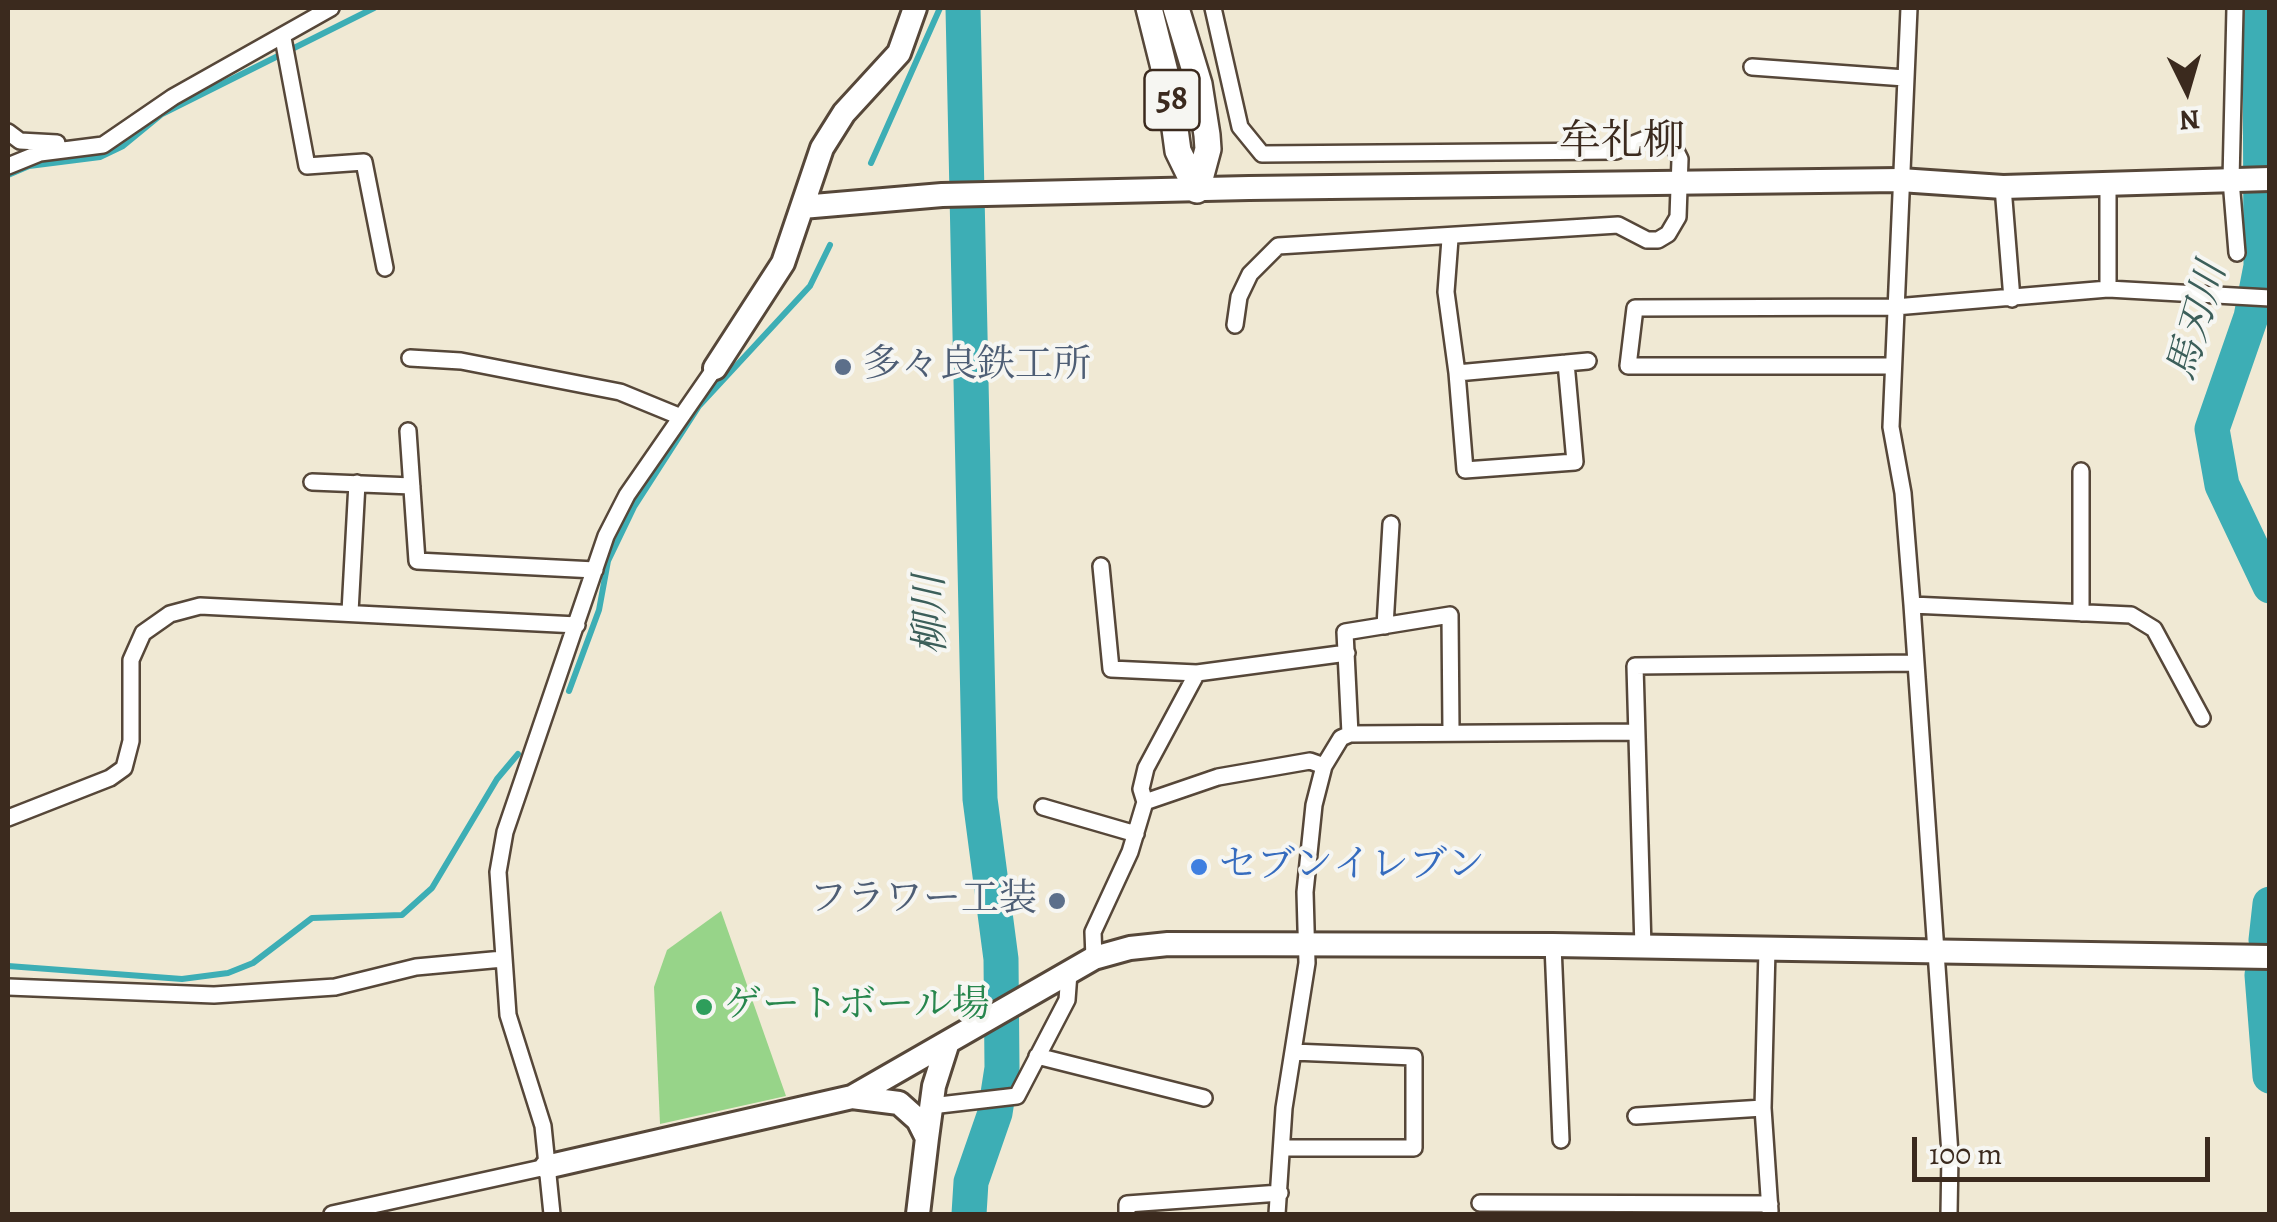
<!DOCTYPE html>
<html>
<head>
<meta charset="utf-8">
<style>
  body { margin:0 }
  #map { position:relative; width:2277px; height:1222px; overflow:hidden; background:#f0e9d4; font-family:Alegreya,serif }
  canvas { display:block }
  .frame { position:absolute; inset:0; border:10px solid #3b2a1e; pointer-events:none }
  .north { position:absolute; left:2137px; top:40px; width:100px; height:100px; -webkit-text-stroke:8px #f6f6f2; paint-order:stroke; rotate:175deg; font-size:28px; font-weight:700; line-height:40px; text-align:center; color:#3b2a1e }
  .north::after { content:''; display:block; margin:auto; width:35px; height:45px; background:#3b2a1e; clip-path:polygon(50% 0,100% 100%,50% 72%,0 100%) }
  .scale { position:absolute; left:1912px; top:1137px; width:298px; height:45px; box-sizing:border-box; border:5px solid #3b2a1e; border-top:0; padding-left:12px; font-size:30px; line-height:35px; white-space:nowrap; color:#3b2a1e; -webkit-text-stroke:8px #f6f6f2; paint-order:stroke }
</style>
</head>
<body>
<div id="map">
<canvas width="2277" height="1222"></canvas>
<div class="frame"></div>
<div class="north">N</div>
<div class="scale">100 m</div>
</div>
<script>
const g = document.querySelector('canvas').getContext('2d');
g.lineJoin = 'round';
function paint(path, color) { g.fillStyle = color; g.fill(path, 'evenodd'); }
const poly = rows => new Path2D(rows.map(r => 'M' + r).join(''));
function stroke(path, color, width, dash) { g.strokeStyle = color; g.lineWidth = width; g.lineCap = dash ? 'butt' : 'round'; g.setLineDash(dash || []); g.stroke(path); }
function label(font, color, halo, rows, align = 'center') {
  g.font = font + ' Alegreya,"Noto Serif JP",serif'; g.lineWidth = 8; g.setLineDash([]); g.textBaseline = 'middle'; g.strokeStyle = halo; g.fillStyle = color; for (const [text, x, y, turn = 0] of rows) {
    g.save(); g.translate(x, y); g.rotate((+turn || 0) * Math.PI / 180); g.textAlign = isNaN(turn) ? turn : align; if (halo) g.strokeText(text, 0, 0); g.fillText(text, 0, 0); g.restore();
  }
}
const green = poly([
  [721,911,786,1096,660,1124,654,987,667,950]
]);
const stream = poly([
  [871,163,940,8],
  [8,175,29,166,100,157,123,146,162,114,374,8],
  [569,691,599,610,608,561,634,507,699,406,810,286,830,245],
  [8,966,182,979,228,973,253,963,312,918,402,915,432,888,497,779,518,754]
]);
const river = poly([
  [963,8,980,799,1001,959,1002,1068,995,1113,971,1182,969,1214],
  [2260,8,2261,266,2251,317,2212,429,2222,485,2270,586],
  [2266,940,2270,904],
  [2262,975,2270,1076]
]);
const street = poly([
  [1213,8,1240,127,1262,154,1616,151,1653,136,1671,141,1680,159,1678,217,1668,234,1658,240,1647,240,1618,225,1278,246,1250,274,1239,297,1235,325],
  [1909,8,1891,427,1903,493,1912,605,1950,1154,1949,1214],
  [2235,8,2231,180,2237,253],
  [283,38,307,166,364,162,385,268],
  [1752,67,1905,78],
  [8,132,20,141,57,143],
  [8,166,40,153,103,145,173,97,331,8],
  [2108,183,2108,289],
  [2003,187,2012,299],
  [1450,239,1446,292,1457,373,1588,361],
  [410,358,461,361,620,392,681,417],
  [1893,366,1628,366,1635,308,1895,307,2108,289,2270,298],
  [1457,373,1465,470,1575,462,1566,363],
  [408,431,417,561,595,570],
  [2081,471,2081,613],
  [312,482,412,486],
  [1101,566,1111,669,1197,673],
  [1912,605,2131,615,2154,629,2202,718],
  [350,612,357,483],
  [1385,626,1391,524],
  [1350,734,1636,732],
  [1145,802,1141,789,1146,768,1197,673,1347,653],
  [1043,807,1136,834],
  [8,818,110,778,124,768,131,741,131,660,143,633,170,614,200,606,577,625],
  [1553,945,1561,1140],
  [1643,948,1635,666,1915,663],
  [1767,949,1763,1108,1770,1211],
  [1094,958,1093,932,1130,852,1145,802,1218,777,1310,761,1324,766],
  [8,987,214,995,335,987,416,967,503,959],
  [1037,1056,1204,1098],
  [931,1106,1017,1096,1067,1000,1069,973],
  [1636,1116,1763,1108],
  [1283,1148,1414,1148,1414,1057,1293,1052],
  [1480,1203,1770,1204],
  [332,1214,546,1167],
  [552,1214,543,1126,508,1015,498,872,505,832,606,536,627,495,715,368],
  [1127,1214,1127,1204,1280,1193],
  [1277,1214,1284,1108,1307,963,1305,892,1314,805,1324,766,1341,738,1350,734,1345,632,1450,615,1451,730]
]);
const secondary = poly([
  [802,207,942,195,1249,188,1900,180,2003,187,2270,179],
  [715,368,783,263,822,148,844,113,899,53,915,8],
  [852,1097,899,1103,918,1120,927,1138,934,1086,948,1042],
  [546,1167,852,1097,1094,958,1130,948,1168,944,1553,945,2270,957],
  [918,1214,927,1138]
]);
const primary = poly([
  [1149,8,1170,92,1178,151,1197,190],
  [1176,8,1199,84,1207,135,1208,149,1197,190]
]);
const markers = [
  [843,367,10,"#5c6f8a"],
  [1199,867,10,"#3f7fe0"],
  [1057,901,10,"#5c6f8a"],
  [704,1007,10,"#2e9e5b"]
];
const shields = [
  [1172,100,55]
];
const shieldNames = [
  ["58",1172,100]
];
const serviceNames = [
  ["多々良鉄工所",863,367],
  ["フラワー工装",1037,901,"right"]
];
const shopNames = [
  ["セブンイレブン",1219,867]
];
const leisureNames = [
  ["ゲートボール場",724,1007]
];
const waterNames = [
  ["馬刃川",2199,322,-74],
  ["柳川",933,615,-91]
];
const quarterNames = [
  ["牟礼柳",1622,144]
];
paint(green, '#97d489');
stroke(stream, '#3daeb5', 6);
stroke(river, '#3daeb5', 35);
stroke(street, '#564739', 20);
stroke(secondary, '#564739', 28);
stroke(primary, '#564739', 30);
stroke(street, '#fff', 15);
stroke(secondary, '#fff', 22);
stroke(primary, '#fff', 25);
for (const [x, y, r, color] of markers) { const dot = new Path2D(); dot.arc(x, y, r, 0, 2 * Math.PI); g.fillStyle = color; g.fill(dot); stroke(dot, '#f6f6f2', 4); }
for (const [x, y, w] of shields) { const box = new Path2D(); box.roundRect(x - w / 2, y - 30, w, 60, 8); g.fillStyle = '#f6f6f2'; g.fill(box); stroke(box, '#3b2a1e', 2.5); }
label('bold 35px', '#3b2a1e', null, shieldNames);
label('38px', '#4e5e75', '#f6f6f2', serviceNames, 'left');
label('38px', '#366cbe', '#f6f6f2', shopNames, 'left');
label('38px', '#27864d', '#f6f6f2', leisureNames, 'left');
label('italic 40px', '#3c5f5a', '#f6f6f2', waterNames);
label('42px', '#3b2a1e', '#f6f6f2', quarterNames);
</script>
</body>
</html>
